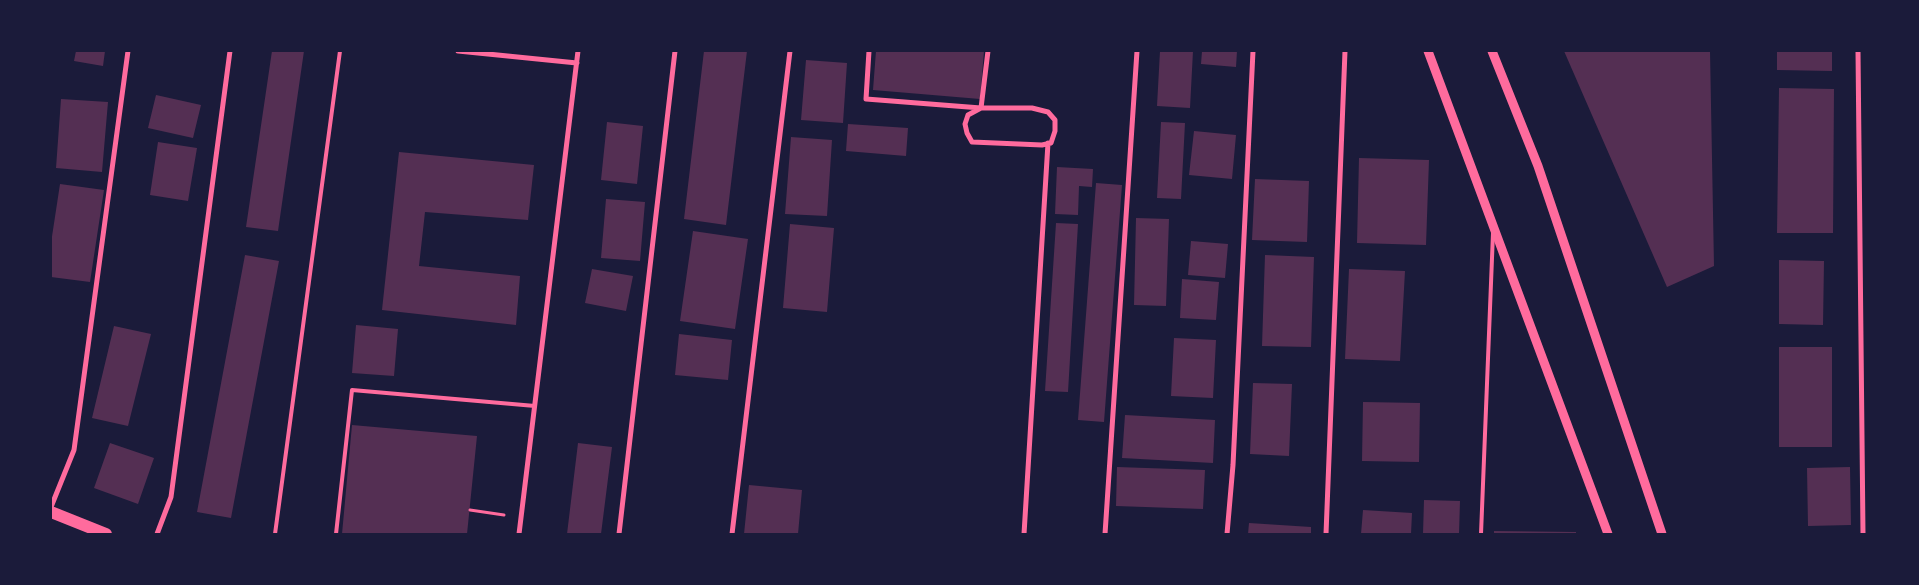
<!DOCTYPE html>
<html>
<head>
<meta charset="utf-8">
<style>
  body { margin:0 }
  #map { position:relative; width:1919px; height:585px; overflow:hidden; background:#1b1b3a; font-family:"Public Sans",sans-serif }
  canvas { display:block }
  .frame { position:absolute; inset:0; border:52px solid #1b1b3a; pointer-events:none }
</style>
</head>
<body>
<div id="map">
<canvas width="1919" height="585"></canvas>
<div class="frame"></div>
</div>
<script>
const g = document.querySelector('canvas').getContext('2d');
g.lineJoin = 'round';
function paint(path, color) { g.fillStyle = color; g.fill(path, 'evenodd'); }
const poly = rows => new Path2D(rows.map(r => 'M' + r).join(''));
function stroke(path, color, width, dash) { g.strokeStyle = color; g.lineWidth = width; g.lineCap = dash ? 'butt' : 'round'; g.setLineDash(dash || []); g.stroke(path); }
const building = poly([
  [76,51,105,51,103,66,74,61],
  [272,51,304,51,278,231,246,227],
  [704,51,747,51,726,225,684,219],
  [876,51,984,51,980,99,873,90],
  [1160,51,1193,51,1190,108,1157,106],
  [1202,51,1237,51,1236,67,1201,64],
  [1564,51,1710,51,1714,266,1667,287],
  [1777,51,1832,51,1832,71,1777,70],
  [806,60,847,63,843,123,801,120],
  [1779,88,1834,89,1833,233,1777,233],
  [156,95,201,105,193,138,148,128],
  [61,99,108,102,102,172,56,168],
  [607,122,643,126,637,184,601,180],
  [1161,122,1185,123,1181,199,1157,198],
  [848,124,908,128,906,156,846,151],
  [1194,131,1236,135,1232,179,1189,175],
  [791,137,832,140,827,216,785,214],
  [158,142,197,148,188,201,150,195],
  [399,152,534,165,528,220,425,212,419,266,520,276,516,325,382,310],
  [1359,158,1429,160,1426,245,1357,243],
  [1057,167,1093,169,1092,187,1079,186,1078,215,1055,214],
  [1255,179,1309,181,1307,242,1252,240],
  [1096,183,1122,185,1104,422,1078,420],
  [60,184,104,190,90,282,51,277,51,243],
  [606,199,645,202,640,261,601,258],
  [1136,218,1169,219,1166,306,1134,305],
  [1056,223,1078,224,1068,392,1045,391],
  [790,224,834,228,827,312,783,308],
  [693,231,748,239,735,329,680,321],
  [1191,241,1228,244,1225,278,1188,275],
  [245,255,279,261,231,518,197,512],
  [1265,255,1314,257,1311,347,1262,346],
  [1779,260,1824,261,1823,325,1779,324],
  [592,269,633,276,626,311,585,303],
  [1349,269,1405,271,1400,361,1345,359],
  [1182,279,1219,282,1216,320,1180,318],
  [356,325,398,329,394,376,352,373],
  [114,326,151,334,128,426,92,418],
  [679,334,732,340,728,380,675,375],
  [1174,338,1216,340,1213,398,1171,396],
  [1779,347,1832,347,1832,447,1779,447],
  [1253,383,1292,384,1289,456,1250,454],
  [1363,402,1420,403,1419,462,1362,461],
  [1125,415,1215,420,1213,463,1122,458],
  [352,425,477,436,467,534,342,534],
  [110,443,154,458,138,504,94,488],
  [578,443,612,447,601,534,567,534],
  [1117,467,1205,470,1203,509,1116,506],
  [1850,467,1851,525,1808,526,1807,468],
  [749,485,802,490,798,534,744,534],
  [1424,500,1460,501,1459,534,1423,534],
  [1363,510,1412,513,1411,534,1361,534],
  [1249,523,1311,527,1311,534,1248,534],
  [1494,531,1576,532,1576,534,1494,534]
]);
const path = poly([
  [470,510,504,515]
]);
const service = poly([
  [275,534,340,51],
  [336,534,352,390,535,406],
  [1481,534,1493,233]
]);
const minor = poly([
  [458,51,577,63],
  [869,51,866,99,981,108,988,51],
  [1858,51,1863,534],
  [981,108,1032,108,1048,112,1055,120,1055,131,1051,143,1042,145,972,142,967,133,965,124,968,115,981,108],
  [51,507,74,450,128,51],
  [157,534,171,497,230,51],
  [519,534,578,51],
  [619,534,675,51],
  [732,534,790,51],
  [1024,534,1048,143],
  [1105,534,1137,51],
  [1227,534,1233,465,1253,51],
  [1326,534,1345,51]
]);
const tertiary = poly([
  [1428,51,1608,534],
  [1492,51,1538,166,1662,534]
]);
const primary = poly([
  [51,512,106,534]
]);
paint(building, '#542f53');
stroke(path, '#ff6b9d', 3);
stroke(service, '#ff6b9d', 4);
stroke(minor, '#ff6b9d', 5);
stroke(tertiary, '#ff6b9d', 9);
stroke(primary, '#ff6b9d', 12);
</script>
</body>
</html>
